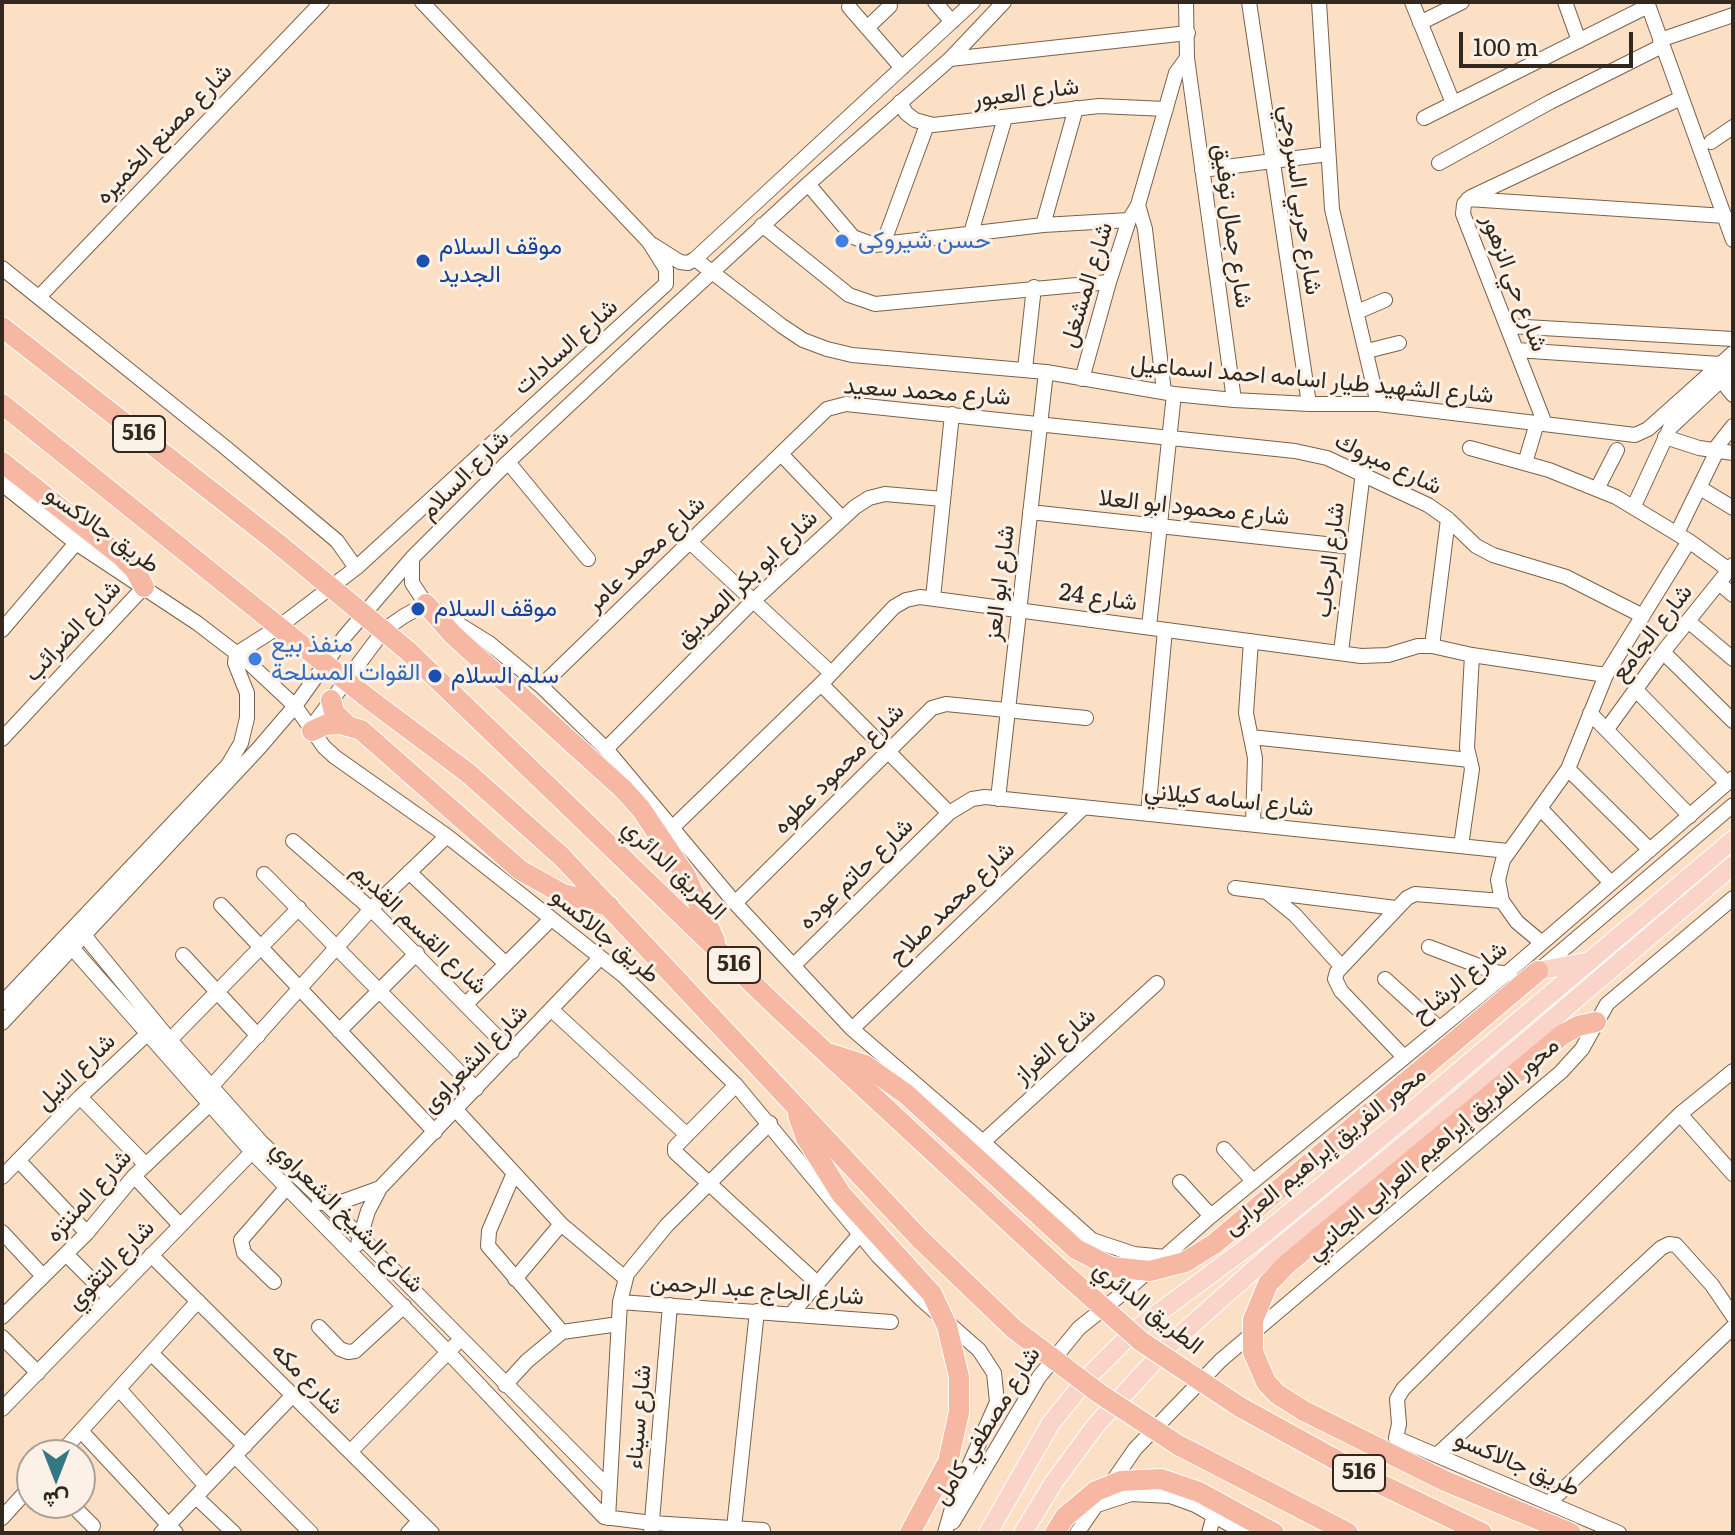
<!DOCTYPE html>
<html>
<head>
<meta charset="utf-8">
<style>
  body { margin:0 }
  #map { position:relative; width:1735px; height:1535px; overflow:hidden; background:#fce0c5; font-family:Literata,Vazirmatn,serif }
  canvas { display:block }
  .frame { position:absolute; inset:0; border:4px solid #33281e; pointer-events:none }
  .north { position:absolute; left:16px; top:1439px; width:80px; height:80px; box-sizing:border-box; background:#fcf1e6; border:2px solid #aca196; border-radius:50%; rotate:180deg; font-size:22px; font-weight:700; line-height:32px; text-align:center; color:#33281e }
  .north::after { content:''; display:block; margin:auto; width:28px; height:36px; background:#337985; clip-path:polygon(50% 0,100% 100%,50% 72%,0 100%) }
  .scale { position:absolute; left:1459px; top:32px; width:174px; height:36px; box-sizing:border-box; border:4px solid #33281e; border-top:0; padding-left:10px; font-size:24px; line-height:28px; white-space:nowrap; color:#33281e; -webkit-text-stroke:6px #fcf1e6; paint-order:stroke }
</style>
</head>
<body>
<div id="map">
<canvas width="1735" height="1535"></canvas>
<div class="frame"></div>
<div class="north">ش</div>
<div class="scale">100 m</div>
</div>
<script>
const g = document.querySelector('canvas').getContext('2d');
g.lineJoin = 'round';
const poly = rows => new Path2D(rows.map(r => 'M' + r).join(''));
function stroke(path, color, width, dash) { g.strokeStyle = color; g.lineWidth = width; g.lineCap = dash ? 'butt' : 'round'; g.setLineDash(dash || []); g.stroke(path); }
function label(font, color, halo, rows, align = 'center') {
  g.font = font + ' Literata,Vazirmatn,serif'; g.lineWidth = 6; g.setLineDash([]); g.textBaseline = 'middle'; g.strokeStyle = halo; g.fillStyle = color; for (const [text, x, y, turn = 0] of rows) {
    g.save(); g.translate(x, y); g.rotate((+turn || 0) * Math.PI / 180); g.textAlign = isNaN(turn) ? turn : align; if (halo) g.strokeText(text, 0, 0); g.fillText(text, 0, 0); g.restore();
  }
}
const minor = poly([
  [935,2,952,22],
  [1186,2,1187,58,1234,400],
  [1249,2,1309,404],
  [1319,2,1332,209,1378,404],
  [1412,2,1453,103],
  [1565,2,1579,41],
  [1647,2,1733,240],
  [849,7,902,68],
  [1420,23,1462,2],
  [867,28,890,6],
  [1660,40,1733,15],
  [950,59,1188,33],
  [900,102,906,113,915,120,933,125,1099,106,1166,109],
  [1424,118,1648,6],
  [1711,142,1733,127],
  [1439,163,1550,102,1662,46],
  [1202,170,1328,154],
  [808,184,853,237,875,245,1043,225,1129,220],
  [1468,199,1725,216],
  [1138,205,1145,229,1164,392],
  [762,225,849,295,875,304,1109,282],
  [1043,225,1076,108],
  [971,233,1005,118],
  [883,244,927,125],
  [653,245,680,262,688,263,695,259,973,2],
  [695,259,782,326,803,340,827,349,852,355,1046,372,1174,394,1234,400,1309,404,1378,404,1635,435,1648,429,1733,353],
  [2,268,226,448,337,541,356,568],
  [39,297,322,2],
  [1357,312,1385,300],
  [1508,326,1733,339],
  [1517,350,1720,364],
  [1367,351,1399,343],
  [1025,369,1034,287],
  [1082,379,1109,282,1129,220,1138,205,1176,73,1187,58],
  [1721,380,1733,395],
  [1545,424,1463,214,1464,204,1471,197,1681,98],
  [1665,437,1699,448,1733,453],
  [1470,448,1549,470,1616,497,1689,541,1729,570],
  [1714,450,1733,426],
  [781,454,842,518],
  [508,462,588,559],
  [1525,463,1537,423],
  [2,484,76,543,197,623,248,662,295,706,324,747,335,757,447,836,624,976,736,1085,878,1256,922,1300,979,1350,994,1373,997,1402,955,1498,945,1533],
  [1700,488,1733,508],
  [1597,489,1617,450],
  [1634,506,1670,428,1733,369],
  [1030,512,1353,547],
  [1677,533,1717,451],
  [690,542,831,673],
  [412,558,412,583,426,604,489,643,541,686,606,749,735,903,852,1029,983,1142,1092,1240,1134,1254,1165,1257],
  [1719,583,1733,595],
  [933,598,952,414],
  [1688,621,1733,659],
  [1149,627,1174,394],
  [2,630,76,543],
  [1251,641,1246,713,1255,758,1253,824],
  [1432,646,1448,519],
  [1341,652,1363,472],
  [1663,652,1733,721],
  [821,684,949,813],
  [541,686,827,409,846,404,1295,451,1327,458,1428,505,1448,519,1476,546,1493,555,1566,577,1643,616],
  [1636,690,1727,783],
  [1590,713,1690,816],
  [310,729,384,630,404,616,426,604],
  [1607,729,1663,652,1733,565],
  [1251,737,1470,760],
  [2,739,144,587],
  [606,749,752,602,855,507,869,498,885,494,943,499],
  [1568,769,1650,850],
  [998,799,1046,372],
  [1540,808,1611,883],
  [1148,814,1165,630],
  [672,828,826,679,894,607,906,600,920,597,1361,656,1388,655,1418,646,1432,646,1472,655,1606,675],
  [293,841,371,909,512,1052],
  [1461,846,1472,769,1467,748,1472,655],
  [409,872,506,964],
  [264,874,476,1089],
  [1235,888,1396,908],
  [1268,893,1295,915,1341,966],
  [735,903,932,708,946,704,1086,718],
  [221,905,435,1132],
  [79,929,170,1040,261,1142,360,1236,609,1488],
  [66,941,252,1152,448,1352,604,1517,652,1523,763,1530],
  [1542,943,1517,922,1502,901,1498,880,1503,860,1568,769,1606,675,1689,541],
  [1429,947,1495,972,1510,974],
  [183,955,258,1036],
  [794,965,949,813,972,799,985,797,1508,851],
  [1538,971,1733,805],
  [1385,979,1439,1028],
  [2,1003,228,765,241,743,247,718,247,693,235,663,236,654,280,626,356,568,666,284,666,269,649,242,422,2],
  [466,1004,551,919],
  [553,1011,687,1135],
  [2,1023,259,748,295,706,345,636,412,558,508,462,660,320,808,184,950,59,1004,2],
  [852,1029,1083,808],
  [339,1031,417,953],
  [170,1040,299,908],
  [1404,1057,1341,991,1335,979,1337,972,1407,898,1415,894,1502,901],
  [736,1085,675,1147,675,1152,818,1284],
  [211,1087,371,909,447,836],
  [80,1097,146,1165],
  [456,1110,561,1224,625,1278],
  [1680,1114,1733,1174],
  [983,1142,1157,983],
  [1224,1149,1253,1181],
  [18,1160,87,1233],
  [514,1173,489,1231,488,1246,562,1332],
  [134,1176,179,1224],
  [2,1177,80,1097,147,1034],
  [1180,1182,1211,1216],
  [319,1203,344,1201,380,1188],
  [2,1232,43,1276],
  [358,1244,368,1211,380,1188,600,958],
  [66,1254,110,1298],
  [151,1255,432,1533],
  [515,1279,561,1224],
  [274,1282,244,1253,241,1240,287,1187],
  [620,1302,891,1322],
  [792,1313,860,1234],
  [2,1317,87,1233,134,1176,209,1105],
  [319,1327,340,1349,348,1352,355,1351,404,1306],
  [2,1337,38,1373],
  [152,1354,245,1446],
  [505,1385,527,1361,562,1332,619,1324],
  [119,1389,206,1486],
  [2,1409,252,1152],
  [81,1431,176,1533],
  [350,1452,455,1345],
  [1438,1454,1661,1248,1669,1244,1676,1245,1712,1285,1733,1316],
  [59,1455,198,1301],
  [235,1456,311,1533],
  [196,1497,234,1533],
  [1550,1502,1733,1327],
  [70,1503,93,1526],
  [1097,1505,1131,1494,1170,1496,1195,1505,1245,1533],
  [2,1518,32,1485],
  [608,1518,620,1302,627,1274,667,1225,770,1123],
  [953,1522,1039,1377,1079,1328,1128,1289,1211,1216,1506,974,1733,778],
  [734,1528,757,1311],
  [161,1533,293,1395],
  [408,1533,419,1521],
  [651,1533,670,1305],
  [1077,1533,1135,1449,1221,1360,1561,1072,1582,1049,1607,1004,1733,898],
  [1209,1533,1214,1515],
  [1619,1533,1396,1438,1399,1424,1397,1399,1403,1389,1680,1114,1733,1071]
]);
const major = poly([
  [1538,971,1590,961],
  [988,1533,1051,1423,1090,1375,1134,1331,1254,1242,1360,1155,1733,840],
  [1023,1533,1054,1482,1096,1425,1168,1346,1268,1257,1432,1122,1733,865]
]);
const highway = poly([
  [2,327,276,542],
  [2,404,233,590],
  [2,462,121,556,135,570,144,587],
  [426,604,452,634,623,789,641,809,686,876,715,941],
  [408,651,781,1011,1066,1275],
  [369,699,468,773,562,857,919,1238,1014,1329],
  [331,700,334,712,347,725],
  [312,731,325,725,340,724,361,730,520,870,563,894,609,906],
  [831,1054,865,1065,906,1094,1076,1249],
  [798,1115,806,1138,841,1194,932,1294],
  [1214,1244,1538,971],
  [1268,1284,1286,1265,1562,1035,1578,1026,1596,1022],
  [1240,1407,1376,1482,1482,1533],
  [1304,1411,1445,1481,1571,1533],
  [1178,1445,1348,1533],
  [1199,1492,1274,1533],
  [910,1533,948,1462],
  [1055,1533,1065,1517]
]);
const highwayBridge = poly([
  [276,542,408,651],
  [233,590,369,699],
  [1076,1249,1111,1267,1150,1271,1185,1262,1214,1244],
  [1066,1275,1142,1342,1240,1407],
  [1268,1284,1253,1320,1253,1352,1266,1382,1277,1394,1304,1411],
  [932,1294,947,1326,959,1377,959,1412,948,1462],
  [1014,1329,1100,1394,1178,1445],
  [1065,1517,1096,1491,1121,1481,1161,1479,1199,1492]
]);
const markers = [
  [842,241,8,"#3f7fe0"],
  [423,261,8,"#1a4fb4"],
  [418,609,8,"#1a4fb4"],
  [255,659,8,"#3f7fe0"],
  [435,676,8,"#1a4fb4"]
];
const shields = [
  [139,434,52],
  [734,965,52],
  [1359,1473,52]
];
const shieldNames = [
  ["516",139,434],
  ["516",734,965],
  ["516",1359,1473]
];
const streetNames = [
  ["شارع العبور",1026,93,-7],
  ["شارع مصنع الخميره",164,134,-46],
  ["شارع حربي السروجي",1300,200,82],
  ["شارع جمال توفيق",1232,226,82],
  ["شارع حي الزهور",1514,283,69],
  ["شارع المشغل",1087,285,-73],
  ["شارع السادات",566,347,-42],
  ["شارع الشهيد طيار اسامه احمد اسماعيل",1312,380,5],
  ["شارع محمد سعيد",927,392,4],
  ["شارع مبروك",1388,464,25],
  ["شارع السلام",465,475,-45],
  ["شارع محمود ابو العلا",1194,508,6],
  ["طريق جالاكسو",102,530,35],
  ["شارع محمد عامر",646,554,-44],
  ["شارع الرحاب",1330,560,-83],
  ["شارع ابو بكر الصديق",747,579,-44],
  ["شارع ابو العز",1000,583,-83],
  ["شارع 24",1098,598,8],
  ["شارع الضرائب",73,631,-47],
  ["شارع الجامع",1652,633,-52],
  ["شارع محمود عطوه",839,769,-45],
  ["شارع اسامه كيلاني",1229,800,6],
  ["الطريق الدائري",674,870,44],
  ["شارع حاتم عوده",856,874,-44],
  ["شارع محمد صلاح",952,903,-44],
  ["شارع القسم القديم",419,929,44],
  ["طريق جالاكسو",605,936,40],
  ["شارع الرشاح",1460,982,-39],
  ["شارع الغراز",1055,1046,-42],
  ["شارع الشعراوى",475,1059,-46],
  ["شارع النيل",76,1072,-44],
  ["محور الفريق إبراهيم العرابى الجانبي",1433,1149,-41],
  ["محور الفريق إبراهيم العرابى",1325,1151,-39],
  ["شارع المنتزه",89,1196,-48],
  ["شارع الشيخ الشعراوي",347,1217,45],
  ["شارع التقوي",111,1265,-46],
  ["شارع الحاج عبد الرحمن",757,1290,4],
  ["الطريق الدائري",1148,1308,39],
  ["شارع مكه",307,1379,45],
  ["شارع سيناء",639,1417,-85],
  ["شارع مصطفي كامل",987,1426,-58],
  ["طريق جالاكسو",1517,1464,23]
];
const shopNames = [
  ["حسن شيروكى",858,241],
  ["منفذ بيع",271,645],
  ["القوات المسلحة",271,673]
];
const transitNames = [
  ["موقف السلام",439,247],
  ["الجديد",439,275],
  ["موقف السلام",434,609],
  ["سلم السلام",451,676]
];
stroke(minor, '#7a614a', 16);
stroke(major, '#fff', 20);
stroke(highway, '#fff', 22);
stroke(minor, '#fff', 14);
stroke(major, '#fad4c8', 18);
stroke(highway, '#f6b7a3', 20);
stroke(highwayBridge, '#fff', 22, []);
stroke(highwayBridge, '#f6b7a3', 20);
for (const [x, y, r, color] of markers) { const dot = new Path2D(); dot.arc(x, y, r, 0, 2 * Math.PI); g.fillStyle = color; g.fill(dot); stroke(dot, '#fcf1e6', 3); }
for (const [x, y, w] of shields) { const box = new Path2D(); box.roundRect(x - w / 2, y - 18, w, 36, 6); g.fillStyle = '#fcf1e6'; g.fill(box); stroke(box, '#33281e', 2); }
label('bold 22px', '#33281e', null, shieldNames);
label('24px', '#33281e', '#fcf1e6', streetNames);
label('24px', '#366cbe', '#fcf1e6', shopNames, 'left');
label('24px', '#164399', '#fcf1e6', transitNames, 'left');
</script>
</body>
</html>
